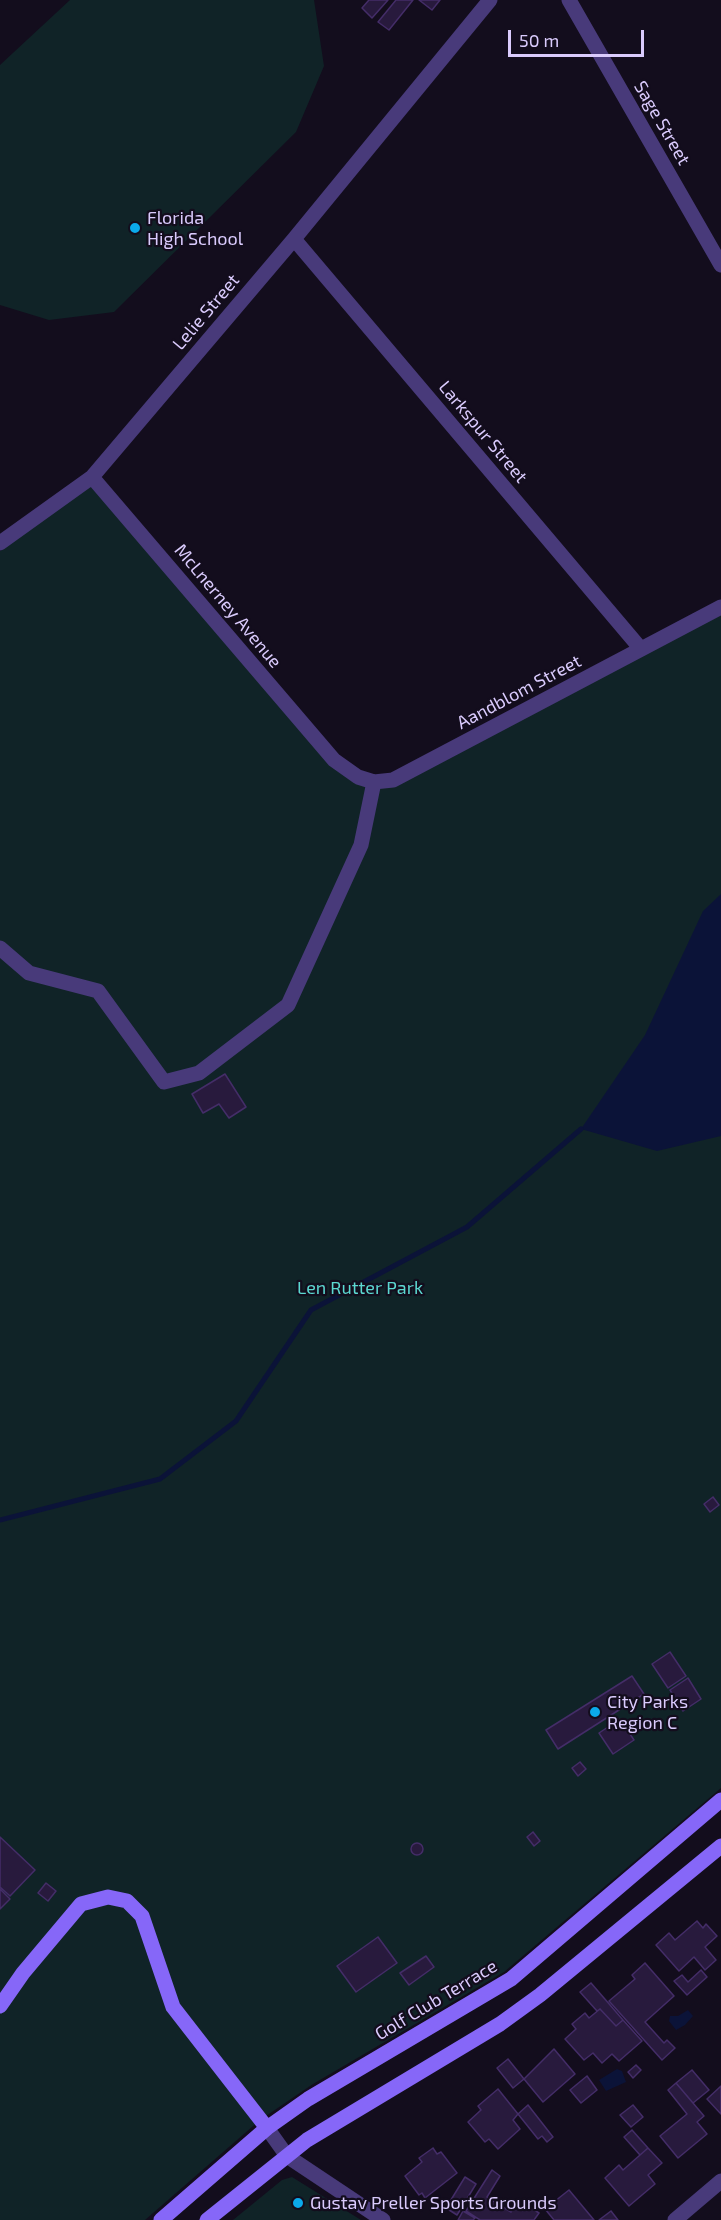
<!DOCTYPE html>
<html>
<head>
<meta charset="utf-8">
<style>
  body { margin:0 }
  #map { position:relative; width:721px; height:2220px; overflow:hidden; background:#130d1d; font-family:"Exo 2",sans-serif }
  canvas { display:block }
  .scale { position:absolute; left:508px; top:30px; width:136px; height:27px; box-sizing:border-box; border:3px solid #dacbfd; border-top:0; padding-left:8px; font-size:18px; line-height:21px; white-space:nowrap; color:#dacbfd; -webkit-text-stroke:4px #130d1d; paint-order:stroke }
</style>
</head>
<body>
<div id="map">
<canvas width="721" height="2220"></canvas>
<div class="scale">50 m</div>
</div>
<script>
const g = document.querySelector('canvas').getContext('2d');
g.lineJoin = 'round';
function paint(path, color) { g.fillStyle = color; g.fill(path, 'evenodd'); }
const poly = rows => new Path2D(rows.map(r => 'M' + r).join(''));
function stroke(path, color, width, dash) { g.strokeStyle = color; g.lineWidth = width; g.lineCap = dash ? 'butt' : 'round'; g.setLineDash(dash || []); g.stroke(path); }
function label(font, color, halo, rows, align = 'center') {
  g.font = font + ' "Exo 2",sans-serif'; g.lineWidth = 4.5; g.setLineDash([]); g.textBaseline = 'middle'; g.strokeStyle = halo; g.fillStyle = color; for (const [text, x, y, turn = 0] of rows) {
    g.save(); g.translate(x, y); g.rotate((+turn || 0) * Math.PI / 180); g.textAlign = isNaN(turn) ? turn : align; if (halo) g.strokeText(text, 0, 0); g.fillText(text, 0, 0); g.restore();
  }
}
const green = poly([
  [70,0,314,0,324,66,296,132,114,312,49,320,0,305,0,65],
  [91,484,333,767,352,781,371,787,721,613,721,1788,504,1972,313,2084,260,2120,145,2220,0,2220,0,551],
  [292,2177,361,2220,233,2220,282,2180]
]);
const water = poly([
  [721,894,721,1136,657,1151,581,1129,645,1035,703,911],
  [688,2010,693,2016,685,2025,676,2030,669,2021,670,2016,678,2016],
  [617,2069,622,2071,626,2082,606,2091,599,2080]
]);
const stream = poly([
  [0,1520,160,1479,236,1421,311,1310,467,1227,581,1129]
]);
const building = poly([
  [369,0,388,0,372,18,362,8,369,0],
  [396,0,413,0,389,30,378,22,396,0],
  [419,0,440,0,432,10,419,0],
  [225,1074,246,1107,229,1118,219,1104,203,1113,192,1094,225,1074],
  [713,1497,719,1505,710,1512,704,1504,713,1497],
  [670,1652,686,1676,668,1688,652,1664,670,1652],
  [632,1676,644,1694,558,1749,546,1730,632,1676],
  [688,1678,701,1699,683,1711,670,1690,688,1678],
  [620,1719,634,1740,613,1754,599,1733,620,1719],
  [580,1762,586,1769,578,1776,572,1768,580,1762],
  [533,1832,540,1841,534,1846,527,1837,533,1832],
  [0,1837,35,1870,10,1896,0,1887,0,1837],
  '411 1849a6 6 0 1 1 12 0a6 6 0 1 1-12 0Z',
  [46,1883,56,1891,48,1901,38,1893,46,1883],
  [0,1889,10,1899,0,1909,0,1889],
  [697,1921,703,1928,706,1924,717,1936,705,1947,716,1960,705,1970,694,1957,679,1971,656,1945,669,1933,675,1940,697,1921],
  [378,1937,397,1963,356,1992,337,1966,378,1937],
  [426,1956,434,1967,409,1985,400,1973,426,1956],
  [645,1963,674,1996,645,2022,664,2043,667,2040,675,2048,662,2060,609,2001,635,1979,632,1975,645,1963],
  [701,1970,707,1977,687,1995,674,1981,682,1975,688,1982,701,1970],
  [591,1983,623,2020,616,2026,600,2009,597,2011,580,1992,591,1983],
  [600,2009,616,2026,623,2020,642,2041,619,2061,612,2054,602,2063,593,2053,584,2060,565,2039,576,2029,572,2024,585,2013,589,2018,600,2009],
  [554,2049,575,2074,543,2102,524,2079,554,2049],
  [508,2059,524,2079,513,2088,497,2068,508,2059],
  [636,2065,641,2070,633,2078,628,2072,636,2065],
  [692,2070,709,2090,693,2103,676,2083,692,2070],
  [587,2076,597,2090,581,2103,570,2090,587,2076],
  [676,2083,704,2116,697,2122,707,2134,678,2158,660,2136,687,2114,668,2090,676,2083],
  [721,2086,721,2114,707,2099,721,2086],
  [498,2089,518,2114,513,2120,520,2129,498,2149,489,2139,485,2142,468,2122,481,2110,478,2106,498,2089],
  [528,2105,553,2137,547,2142,542,2136,538,2139,518,2114,528,2105],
  [633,2105,643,2117,631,2127,620,2115,633,2105],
  [632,2130,648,2148,640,2155,624,2137,632,2130],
  [433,2148,437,2154,441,2152,457,2173,425,2198,422,2193,419,2195,405,2176,422,2162,419,2158,433,2148],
  [648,2148,662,2163,648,2175,655,2184,629,2206,605,2178,619,2165,623,2170,648,2148],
  [492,2170,500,2176,487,2197,511,2212,518,2200,539,2213,534,2220,480,2220,466,2211,492,2170],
  [465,2177,476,2184,457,2215,446,2208,465,2177],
  [569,2190,594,2220,554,2220,545,2209,569,2190],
  [463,2211,475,2218,473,2220,458,2220,463,2211],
  [611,2211,618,2220,599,2220,611,2211]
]);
const street = poly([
  [569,0,721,265],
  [294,239,641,649],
  [92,477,334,760,358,777,374,782,393,780,721,607],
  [0,543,92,477,294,239,490,0],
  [0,948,29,973,98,991,164,1082,199,1073,288,1005,361,845,374,782],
  [267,2128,287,2156,383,2220],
  [675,2220,721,2181]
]);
const secondary = poly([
  [0,2006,23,1973,81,1904,108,1897,127,1901,142,1916,173,2007,267,2128],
  [161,2220,267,2128,308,2099,511,1979,721,1800],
  [207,2220,307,2140,500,2024,540,1995,721,1846]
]);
const markers = [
  [135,228,6,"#0ba9ea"],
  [595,1712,6,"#0ba9ea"],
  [298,2203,6,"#0ba9ea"]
];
const streetNames = [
  ["Sage Street",662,123,60],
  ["Lelie Street",206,312,-50],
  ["Larkspur Street",483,432,50],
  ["McLnerney Avenue",228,606,50],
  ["Aandblom Street",519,692,-28],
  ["Golf Club Terrace",436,2000,-31]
];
const poiNames = [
  ["Florida",147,218],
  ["High School",147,239],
  ["City Parks",607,1702],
  ["Region C",607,1723],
  ["Gustav Preller Sports Grounds",310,2203]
];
const parkNames = [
  ["Len Rutter Park",360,1288]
];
paint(green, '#102327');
paint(water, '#0b1338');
stroke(stream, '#0b1338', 5);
paint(building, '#281a3d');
stroke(building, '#442d68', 1.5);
stroke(street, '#483a7a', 15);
stroke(secondary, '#8667f8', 15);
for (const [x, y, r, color] of markers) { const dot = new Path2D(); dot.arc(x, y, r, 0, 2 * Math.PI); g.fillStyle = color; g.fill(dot); stroke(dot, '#130d1d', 2); }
label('18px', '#dacbfd', '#130d1d', streetNames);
label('18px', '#dacbfd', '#130d1d', poiNames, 'left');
label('18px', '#5cd8d1', '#130d1d', parkNames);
</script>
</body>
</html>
